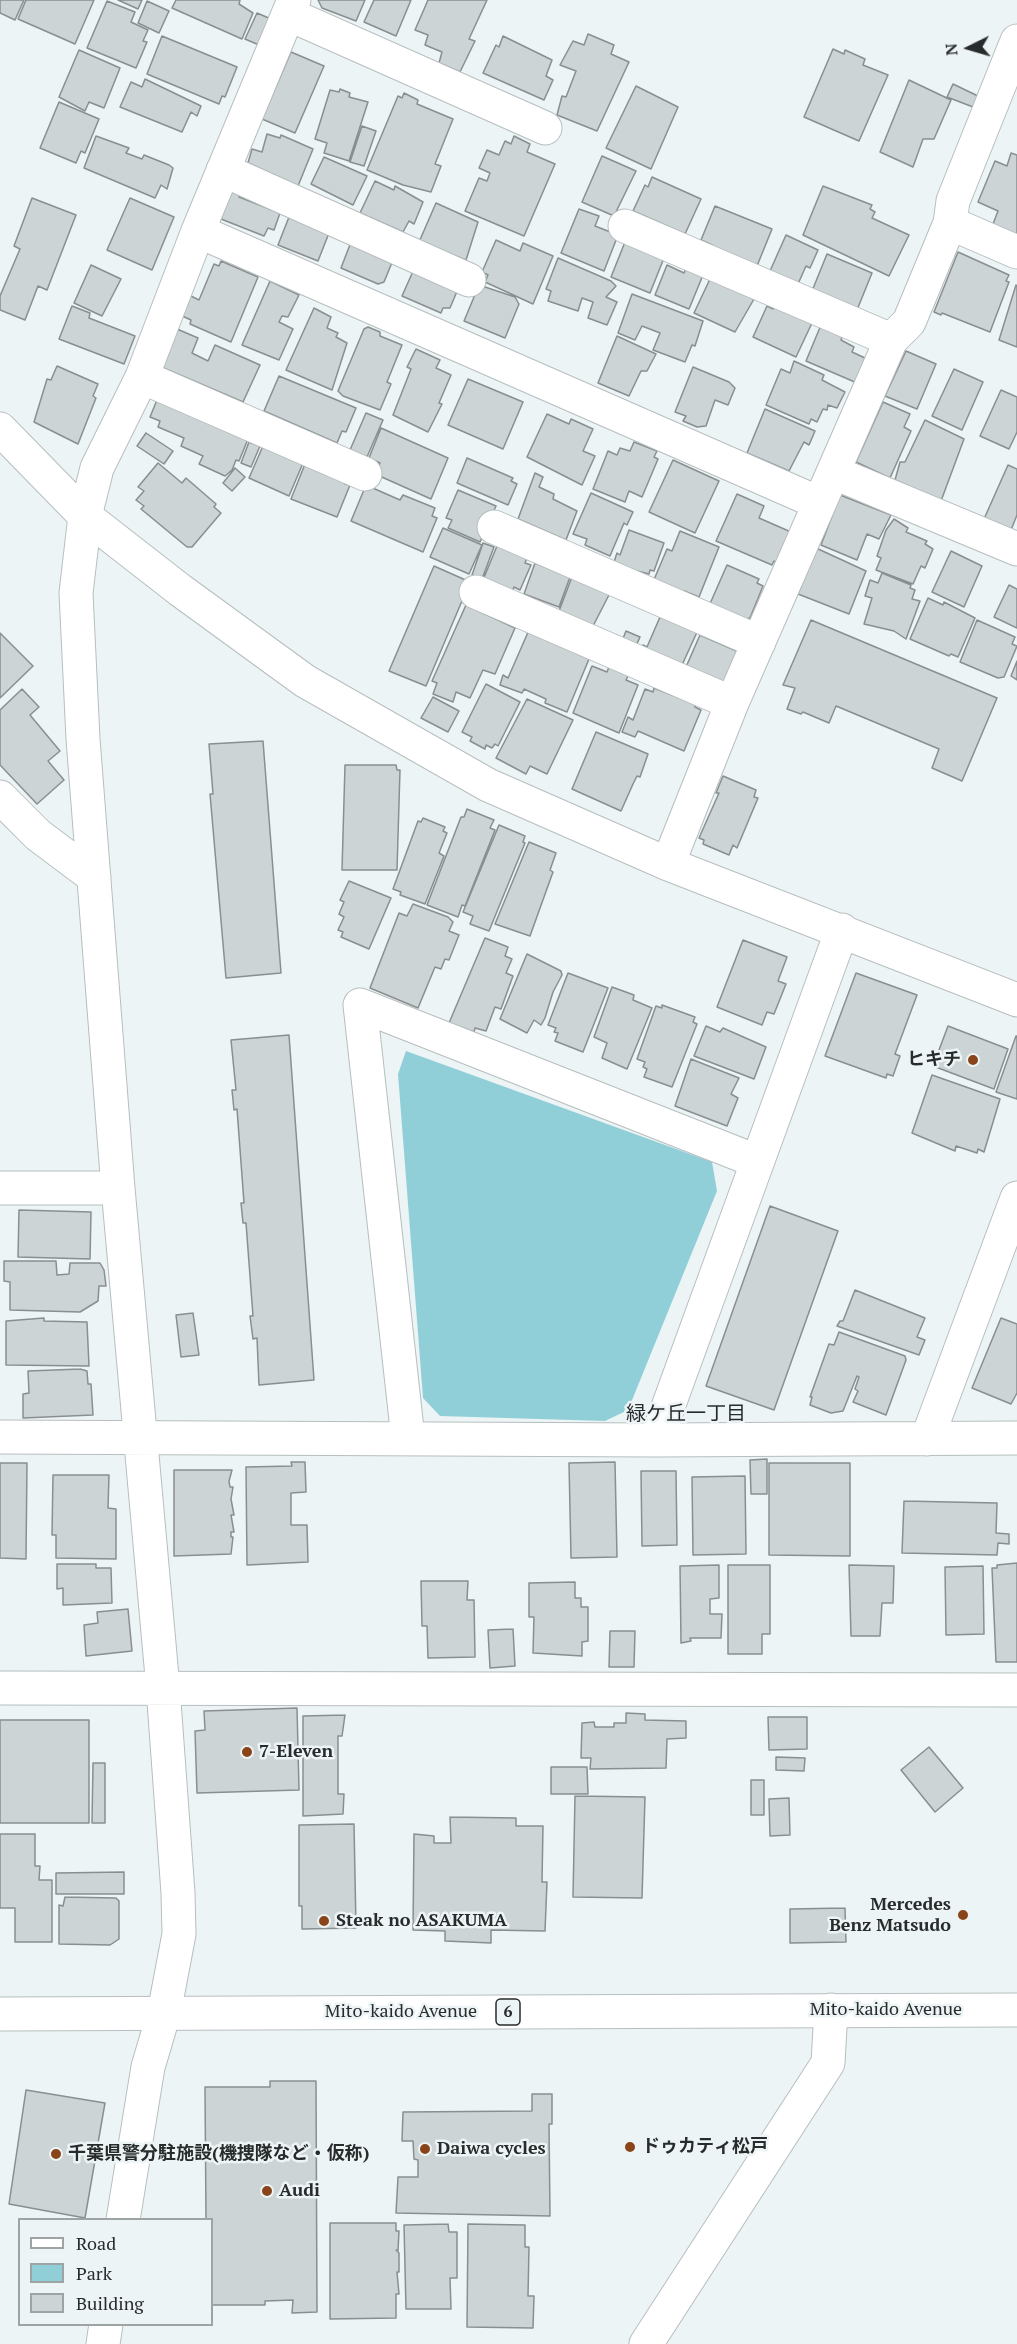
<!DOCTYPE html>
<html>
<head>
<meta charset="utf-8">
<style>
  body { margin:0 }
  #map { position:relative; width:1017px; height:2344px; overflow:hidden; background:#edf4f5; font-family:"PT Serif",serif }
  canvas { display:block }
  .legend { position:absolute; left:18px; top:2218px; width:195px; height:108px; box-sizing:border-box; background:#edf4f5; border:2px solid #9ea4a4; margin:0; padding:8px 10px; list-style:none; font-size:18px; color:#282b2b }
  .legend li { display:flex; align-items:center; gap:12px; height:30px }
  .legend b { width:30px; border:2px solid #9ea4a4 }
  .north { position:absolute; left:939px; top:18px; width:60px; height:60px; -webkit-text-stroke:4px #edf4f5; paint-order:stroke; rotate:265deg; font-size:16px; font-weight:700; line-height:24px; text-align:center; color:#282b2b }
  .north::after { content:''; display:block; margin:auto; width:21px; height:27px; background:#282b2b; clip-path:polygon(50% 0,100% 100%,50% 72%,0 100%) }
</style>
</head>
<body>
<div id="map">
<canvas width="1017" height="2344"></canvas>
<ul class="legend">
<li><b style="height:8px;background:#fff"></b>Road</li>
<li><b style="height:16px;background:#91cfd8"></b>Park</li>
<li><b style="height:16px;background:#cdd4d5"></b>Building</li>
</ul>
<div class="north">N</div>
</div>
<script>
const g = document.querySelector('canvas').getContext('2d');
g.lineJoin = 'round';
function paint(path, color) { g.fillStyle = color; g.fill(path, 'evenodd'); }
const poly = rows => new Path2D(rows.map(r => 'M' + r).join(''));
function stroke(path, color, width, dash) { g.strokeStyle = color; g.lineWidth = width; g.lineCap = dash ? 'butt' : 'round'; g.setLineDash(dash || []); g.stroke(path); }
function label(font, color, halo, rows, align = 'center') {
  g.font = font + ' "PT Serif","Noto Sans JP",serif'; g.lineWidth = 5; g.setLineDash([]); g.textBaseline = 'middle'; g.strokeStyle = halo; g.fillStyle = color; for (const [text, x, y, turn = 0] of rows) {
    g.save(); g.translate(x, y); g.rotate((+turn || 0) * Math.PI / 180); g.textAlign = isNaN(turn) ? turn : align; if (halo) g.strokeText(text, 0, 0); g.fillText(text, 0, 0); g.restore();
  }
}
const green = poly([
  [406,1051,712,1162,717,1191,628,1410,605,1421,440,1416,423,1398,398,1074]
]);
const building = poly([
  [0,0,24,0,15,20,0,13,0,0],
  [26,0,94,0,75,44,18,19,26,0],
  [118,0,142,0,138,9,118,0],
  [176,0,240,0,239,4,253,13,242,39,172,8,176,0],
  [318,0,365,0,356,21,322,8,318,0],
  [374,0,411,0,396,36,364,22,374,0],
  [428,0,487,0,469,39,475,41,460,72,439,63,442,52,425,45,428,35,415,30,428,0],
  [107,1,135,12,131,22,148,30,143,41,147,42,136,68,87,48,107,1],
  [147,1,169,11,159,33,138,23,147,1],
  [257,13,271,19,259,45,245,39,257,13],
  [588,34,614,45,611,54,629,62,597,131,557,115,562,96,566,97,576,71,560,65,573,41,584,45,588,34],
  [162,36,237,67,225,97,222,96,219,104,147,74,162,36],
  [503,36,552,60,546,76,553,80,544,100,483,73,496,45,499,47,503,36],
  [833,49,844,54,845,50,865,59,863,65,888,75,859,141,804,117,833,49],
  [79,50,120,68,104,108,89,102,85,111,59,97,79,50],
  [291,52,324,66,295,133,262,119,291,52],
  [145,79,201,106,197,116,191,112,182,132,120,107,131,82,142,87,145,79],
  [909,80,951,100,934,139,923,139,913,167,880,152,909,80],
  [953,84,978,96,973,107,947,97,953,84],
  [636,86,678,107,651,169,606,148,636,86],
  [340,89,350,93,349,97,368,102,349,161,324,153,327,143,315,139,330,90,339,92,340,89],
  [404,93,418,100,417,104,453,119,435,164,441,166,431,192,403,185,367,170,398,96,402,98,404,93],
  [59,102,99,119,85,153,81,151,76,163,40,148,59,102],
  [362,126,376,131,364,166,350,162,362,126],
  [267,134,280,138,281,135,313,149,298,186,248,163,252,149,262,152,267,134],
  [96,136,129,148,126,153,142,159,144,155,169,165,173,168,167,189,161,185,155,198,84,168,96,136],
  [514,136,530,144,527,152,555,164,524,236,465,211,479,178,487,181,490,173,479,168,487,150,499,155,505,141,511,144,514,136],
  [1011,153,1017,155,1017,235,993,224,998,211,978,202,995,161,1007,166,1011,153],
  [602,156,636,171,614,216,582,202,602,156],
  [324,157,367,176,353,205,311,184,324,157],
  [652,177,701,199,685,234,633,211,645,185,648,187,652,177],
  [375,181,394,190,395,186,423,202,414,224,409,221,403,232,360,213,375,181],
  [823,186,872,205,870,209,875,212,872,218,909,235,889,276,803,235,823,186],
  [231,191,240,194,239,197,280,213,274,230,268,228,264,236,221,219,231,191],
  [32,198,76,215,47,290,38,286,25,320,0,310,0,296,20,249,14,246,32,198],
  [130,198,174,217,152,270,107,250,130,198],
  [436,203,478,222,466,260,419,242,436,203],
  [715,206,772,229,757,266,711,247,712,245,701,240,715,206],
  [579,209,599,216,595,226,618,235,604,271,561,253,579,209],
  [289,217,329,233,318,261,278,245,289,217],
  [786,235,818,250,810,268,806,266,798,284,770,271,786,235],
  [496,240,520,251,523,243,553,256,533,304,485,282,488,275,482,272,496,240],
  [351,242,393,260,384,282,378,284,341,268,351,242],
  [625,242,664,258,650,293,611,277,625,242],
  [958,252,1009,275,1006,281,1009,282,990,332,942,313,941,315,934,312,958,252],
  [827,254,872,273,857,310,812,291,827,254],
  [558,258,611,281,616,286,606,297,617,302,607,325,588,318,593,302,582,298,578,311,548,301,551,291,546,289,558,258],
  [221,261,258,277,231,342,190,324,191,320,180,315,189,295,199,300,214,264,219,266,221,261],
  [91,265,121,279,102,316,74,303,91,265],
  [667,265,684,273,686,268,703,275,689,309,655,295,667,265],
  [414,269,458,289,450,308,443,308,441,313,402,296,414,269],
  [710,279,754,299,735,332,694,313,710,279],
  [270,281,299,295,288,317,282,316,279,322,293,329,279,360,242,345,270,281],
  [479,285,515,297,519,304,505,338,464,321,479,285],
  [1016,285,1017,286,1017,347,999,340,1016,285],
  [632,294,703,321,695,346,692,345,685,362,653,350,660,333,642,326,635,340,618,333,632,294],
  [72,306,90,313,89,318,135,336,124,364,59,339,72,306],
  [767,306,773,309,774,306,812,323,796,357,753,337,767,306],
  [314,308,331,317,327,328,338,333,336,337,347,343,332,390,286,370,314,308],
  [821,325,843,335,841,340,854,347,852,352,865,358,863,363,865,365,857,383,806,361,821,325],
  [368,327,380,332,380,336,402,345,387,382,391,384,380,410,343,396,338,391,364,329,368,327],
  [177,329,198,338,192,353,208,361,215,345,260,365,243,402,161,367,177,329],
  [617,336,656,354,647,371,641,371,629,396,598,383,617,336],
  [416,349,440,360,436,368,451,375,439,403,442,404,428,432,393,415,411,369,407,367,416,349],
  [906,351,936,364,917,409,885,396,906,351],
  [794,361,824,375,822,380,845,392,837,408,828,405,827,410,823,409,817,422,811,419,809,424,766,405,781,369,790,373,794,361],
  [57,366,98,384,93,396,96,398,78,444,34,422,47,379,51,380,57,366],
  [693,367,729,382,735,388,728,405,715,400,706,426,697,427,683,421,686,416,675,412,693,367],
  [954,369,983,382,962,430,932,416,954,369],
  [279,376,356,408,346,432,342,431,337,443,264,411,279,376],
  [468,379,523,402,503,449,448,425,468,379],
  [1001,390,1017,397,1017,432,1009,449,980,436,1001,390],
  [157,400,248,439,239,461,236,460,232,470,225,476,199,464,203,456,181,446,184,438,158,427,160,421,150,417,157,400],
  [883,402,910,414,904,427,911,431,890,478,856,462,883,402],
  [765,409,815,431,809,445,804,442,789,471,747,453,765,409],
  [366,413,383,420,367,457,350,450,366,413],
  [547,414,569,424,571,419,593,429,583,451,595,456,582,485,527,457,547,414],
  [925,420,964,439,941,501,895,480,900,462,905,462,925,420],
  [381,428,448,458,431,499,375,474,380,463,369,458,381,428],
  [146,433,173,451,164,464,137,446,146,433],
  [249,442,260,446,251,467,241,463,249,442],
  [634,442,657,451,654,457,658,459,642,497,629,491,625,502,593,489,608,451,617,455,620,448,630,451,634,442],
  [263,446,303,463,289,496,249,478,263,446],
  [467,458,513,478,511,481,517,484,508,505,457,483,467,458],
  [673,460,719,481,695,533,649,512,673,460],
  [158,463,182,483,186,478,216,504,214,507,221,513,192,547,187,547,141,509,144,506,136,500,144,491,138,487,158,463],
  [305,464,346,480,345,484,350,485,337,517,291,499,305,464],
  [1008,465,1017,469,1017,515,1011,530,984,519,1008,465],
  [235,468,245,477,232,491,223,483,235,468],
  [535,473,543,477,539,487,554,494,553,499,577,511,566,540,518,519,535,473],
  [366,485,400,500,403,495,435,508,432,516,437,518,423,552,351,521,366,485],
  [458,490,496,506,480,542,448,528,452,520,446,518,458,490],
  [591,493,633,512,627,525,624,523,610,556,585,545,587,539,573,534,591,493],
  [737,494,764,506,759,518,791,532,777,563,774,561,772,565,716,541,737,494],
  [840,495,891,515,879,539,867,534,857,560,821,545,840,495],
  [894,519,908,528,906,532,927,541,925,544,933,549,925,568,921,566,913,584,876,570,881,558,877,556,886,530,894,519],
  [443,528,482,545,469,574,430,557,443,528],
  [629,530,664,543,654,571,650,570,649,574,613,565,617,553,620,555,629,530],
  [680,531,719,547,699,597,684,591,682,594,653,582,667,549,672,551,680,531],
  [483,543,494,547,482,579,472,575,483,543],
  [497,546,527,558,525,563,531,565,520,590,514,587,512,592,483,580,497,546],
  [816,548,866,571,849,614,798,594,816,548],
  [951,551,982,566,964,607,932,592,951,551],
  [535,563,570,577,559,607,524,594,535,563],
  [727,565,759,579,757,583,763,586,750,618,741,620,709,606,727,565],
  [434,566,470,582,426,686,389,671,434,566],
  [882,573,911,585,910,588,915,590,912,599,920,601,906,639,894,631,864,624,872,598,865,596,870,580,878,583,882,573],
  [572,577,610,593,592,628,559,611,572,577],
  [1009,585,1017,589,1017,628,994,617,1009,585],
  [928,598,943,605,944,602,975,618,958,657,951,654,949,656,910,639,928,598],
  [466,605,515,628,495,674,483,670,470,698,456,692,453,702,433,694,437,683,432,681,466,605],
  [660,617,698,630,682,665,642,648,643,645,647,647,660,617],
  [811,620,997,698,962,781,932,768,939,749,836,706,829,723,803,712,801,714,787,709,795,688,783,685,811,620],
  [977,620,1015,637,1012,644,1017,646,1004,677,998,678,960,662,977,620],
  [529,630,589,659,567,712,545,703,546,699,524,689,522,693,500,685,503,675,508,678,529,630],
  [626,631,640,637,636,646,622,641,626,631],
  [0,633,33,666,0,698,0,633],
  [700,635,739,652,725,685,686,667,700,635],
  [1017,661,1017,680,1011,676,1017,661],
  [592,666,607,672,609,667,629,674,626,680,638,685,619,733,573,713,592,666],
  [486,684,520,702,498,746,495,744,492,748,486,745,485,749,470,741,472,737,462,732,486,684],
  [654,688,695,704,695,707,701,710,684,751,638,731,635,737,622,732,628,717,633,720,645,689,653,692,654,688],
  [22,689,39,707,30,715,60,751,48,761,64,780,37,804,0,765,0,710,22,689],
  [433,697,459,711,448,732,421,718,433,697],
  [527,699,573,720,547,774,530,766,526,774,496,758,527,699],
  [596,732,648,754,640,777,637,776,633,784,621,811,572,789,596,732],
  [263,741,281,973,226,978,210,794,213,794,209,744,263,741],
  [345,765,396,765,397,770,400,770,397,870,342,870,345,765],
  [723,776,756,790,754,797,758,798,737,848,733,845,729,855,703,844,704,840,699,838,719,793,716,793,723,776],
  [467,809,494,820,490,828,495,830,465,906,462,905,458,917,427,905,461,817,464,817,467,809],
  [423,818,445,827,443,831,447,833,439,853,444,856,425,904,400,895,401,892,393,889,418,821,421,822,423,818],
  [499,825,525,836,523,842,525,843,489,931,470,924,473,916,463,912,499,825],
  [529,842,556,853,550,870,553,872,530,936,495,924,529,842],
  [349,881,391,898,369,949,341,937,343,932,338,930,344,917,339,914,344,902,340,900,349,881],
  [413,904,448,917,453,922,449,931,459,935,449,960,445,959,441,969,435,967,418,1008,370,988,399,913,407,916,413,904],
  [485,938,508,947,505,956,512,959,506,973,513,976,501,1009,495,1007,486,1031,475,1028,474,1032,449,1023,485,938],
  [743,940,787,957,778,981,786,984,774,1014,767,1012,762,1025,717,1007,743,940],
  [527,954,561,971,562,975,553,992,545,1018,541,1025,534,1020,527,1033,500,1019,527,954],
  [568,973,608,988,583,1052,555,1041,558,1033,554,1032,556,1028,548,1025,568,973],
  [856,973,917,995,895,1054,900,1056,893,1076,887,1074,886,1078,825,1056,856,973],
  [612,987,634,995,633,1000,652,1008,627,1069,602,1058,607,1043,594,1037,612,987],
  [662,1005,695,1017,693,1022,697,1024,672,1087,644,1077,647,1069,643,1067,645,1062,637,1059,656,1006,662,1008,662,1005],
  [706,1026,720,1032,723,1028,766,1047,754,1079,694,1056,706,1026],
  [948,1026,1008,1049,994,1089,933,1066,948,1026],
  [289,1035,314,1380,259,1385,257,1338,253,1339,250,1316,253,1316,246,1223,243,1223,241,1203,244,1203,237,1109,234,1110,232,1090,236,1090,231,1040,289,1035],
  [1016,1036,1017,1036,1017,1099,996,1092,1016,1036],
  [691,1059,739,1078,731,1094,738,1098,727,1126,675,1106,691,1059],
  [932,1075,1000,1099,984,1152,978,1149,977,1153,956,1146,955,1151,912,1133,932,1075],
  [770,1206,838,1231,774,1410,706,1386,770,1206],
  [19,1210,91,1212,90,1259,18,1257,19,1210],
  [4,1261,56,1261,57,1275,69,1274,70,1263,100,1263,104,1270,106,1286,99,1286,98,1301,80,1312,10,1310,10,1282,4,1281,4,1261],
  [855,1290,925,1318,917,1337,925,1340,919,1355,837,1326,840,1321,843,1321,855,1290],
  [193,1313,199,1355,181,1357,176,1315,193,1313],
  [44,1318,44,1321,87,1322,89,1366,6,1365,6,1321,44,1318],
  [1001,1318,1017,1324,1017,1393,1011,1404,972,1388,1001,1318],
  [839,1332,905,1356,906,1360,886,1415,853,1402,858,1391,855,1389,859,1377,857,1376,843,1411,831,1413,810,1405,812,1397,810,1397,829,1344,834,1345,839,1332],
  [80,1369,87,1371,88,1384,91,1384,93,1415,23,1418,23,1394,29,1393,28,1371,80,1369],
  [767,1459,767,1494,751,1494,750,1460,767,1459],
  [291,1462,305,1462,306,1492,291,1493,291,1525,307,1525,308,1562,247,1565,246,1467,292,1466,291,1462],
  [615,1462,617,1557,571,1558,569,1463,615,1462],
  [0,1463,27,1463,26,1559,0,1558,0,1463],
  [769,1463,850,1463,850,1556,769,1555,769,1463],
  [174,1470,232,1470,229,1481,230,1487,233,1487,231,1499,234,1515,231,1515,234,1532,231,1532,231,1537,233,1537,231,1554,174,1556,174,1470],
  [641,1471,676,1471,677,1545,642,1546,641,1471],
  [53,1475,109,1475,108,1508,116,1509,116,1559,56,1558,56,1535,52,1535,53,1475],
  [745,1476,746,1554,693,1555,692,1477,745,1476],
  [904,1501,997,1503,996,1533,1009,1534,1009,1544,998,1543,997,1555,902,1553,904,1501],
  [1017,1563,1017,1662,996,1662,992,1568,997,1568,997,1565,1017,1563],
  [57,1564,96,1564,96,1568,111,1568,112,1603,63,1605,63,1588,57,1589,57,1564],
  [719,1565,719,1598,710,1599,710,1614,722,1614,721,1638,690,1638,691,1641,681,1643,680,1566,719,1565],
  [728,1565,770,1565,770,1634,762,1634,762,1654,728,1654,728,1565],
  [849,1565,894,1566,893,1603,882,1603,880,1636,851,1636,849,1565],
  [983,1566,984,1634,946,1635,945,1567,983,1566],
  [421,1581,468,1581,467,1600,474,1600,475,1657,428,1658,427,1626,422,1626,421,1581],
  [575,1582,575,1598,581,1598,581,1607,588,1607,588,1641,582,1642,582,1656,533,1653,534,1617,529,1617,529,1583,575,1582],
  [128,1609,132,1651,86,1656,84,1625,98,1623,97,1612,128,1609],
  [513,1629,515,1666,490,1668,488,1630,513,1629],
  [610,1631,635,1631,634,1667,609,1667,610,1631],
  [297,1708,299,1790,197,1793,195,1731,205,1730,204,1711,297,1708],
  [626,1713,645,1714,645,1720,686,1721,686,1738,667,1739,666,1768,590,1769,591,1758,581,1758,582,1723,594,1722,595,1727,614,1727,614,1723,626,1723,626,1713],
  [345,1715,342,1736,338,1736,338,1794,344,1794,343,1814,303,1816,303,1716,345,1715],
  [768,1717,807,1717,807,1749,769,1750,768,1717],
  [0,1720,89,1720,89,1823,0,1823,0,1720],
  [929,1747,963,1788,935,1812,901,1770,929,1747],
  [776,1757,805,1758,804,1771,776,1770,776,1757],
  [93,1763,105,1763,105,1823,92,1823,93,1763],
  [551,1767,587,1767,588,1794,551,1794,551,1767],
  [751,1780,764,1780,764,1815,751,1815,751,1780],
  [575,1796,645,1797,642,1898,573,1897,575,1796],
  [789,1798,790,1835,770,1836,769,1799,789,1798],
  [450,1817,516,1818,516,1826,543,1826,542,1882,547,1882,545,1931,491,1930,491,1943,445,1941,445,1931,413,1930,414,1834,434,1836,434,1843,451,1843,450,1817],
  [354,1824,356,1928,302,1929,302,1906,299,1906,299,1825,354,1824],
  [0,1834,35,1834,35,1866,40,1866,39,1880,52,1880,52,1942,15,1942,15,1908,0,1908,0,1834],
  [124,1872,124,1894,56,1894,56,1873,124,1872],
  [65,1897,116,1898,119,1901,119,1939,110,1945,59,1944,59,1905,63,1906,65,1897],
  [845,1908,846,1942,790,1943,790,1909,845,1908],
  [270,2081,316,2081,317,2312,292,2313,293,2300,265,2301,265,2305,212,2305,212,2220,206,2220,205,2087,270,2087,270,2081],
  [26,2090,105,2103,85,2218,9,2204,26,2090],
  [532,2094,552,2094,552,2124,549,2124,550,2216,396,2213,398,2177,418,2177,418,2160,414,2159,413,2141,402,2141,403,2112,532,2111,532,2094],
  [330,2223,396,2223,396,2231,399,2231,398,2251,396,2250,399,2253,399,2272,397,2272,399,2294,396,2294,396,2318,330,2319,330,2223],
  [448,2224,449,2232,457,2232,457,2278,450,2278,451,2309,406,2309,404,2225,448,2224],
  [468,2224,525,2225,525,2247,529,2247,528,2296,534,2296,533,2328,467,2327,468,2224]
]);
const minor = poly([
  [288,14,545,128],
  [223,170,469,280],
  [950,223,1017,252],
  [625,226,891,340],
  [198,231,819,503],
  [142,377,365,474],
  [0,429,85,516,180,590,305,681,488,785,668,864,1017,1000],
  [835,473,1017,549],
  [494,527,759,642],
  [476,592,732,703],
  [0,797,38,835,94,877],
  [668,864,732,703,891,340,909,322,950,223,953,201,1017,41],
  [0,1188,118,1188],
  [0,1437,656,1440,1017,1438],
  [408,1438,360,1005,756,1161],
  [927,1439,1017,1198],
  [656,1440,842,930],
  [0,1688,1017,1690],
  [123,2220,148,2067,164,2013,179,1934,178,1893,163,1688,118,1188,83,739,76,593,85,516,97,468,142,377,198,231,294,0],
  [103,2344,106,2324],
  [646,2344,828,2063,831,2010]
]);
const highway = poly([
  [0,2014,1017,2010]
]);
const markers = [
  [973,1060,6,"#89441a"],
  [247,1752,6,"#89441a"],
  [963,1915,6,"#89441a"],
  [324,1921,6,"#89441a"],
  [630,2147,6,"#89441a"],
  [425,2149,6,"#89441a"],
  [56,2154,6,"#89441a"],
  [267,2191,6,"#89441a"]
];
const shields = [
  [508,2012,24]
];
const shieldNames = [
  ["6",508,2012]
];
const poiNames = [
  ["ヒキチ",961,1060,"right"],
  ["7-Eleven",259,1752],
  ["Mercedes",951,1905,"right"],
  ["Benz Matsudo",951,1926,"right"],
  ["Steak no ASAKUMA",336,1921],
  ["ドゥカティ松戸",642,2147],
  ["Daiwa cycles",437,2149],
  ["千葉県警分駐施設(機捜隊など・仮称)",68,2154],
  ["Audi",279,2191]
];
const streetNames = [
  ["Mito-kaido Avenue",886,2010],
  ["Mito-kaido Avenue",401,2012]
];
const neighbourhoodNames = [
  ["緑ケ丘一丁目",686,1414]
];
paint(green, '#91cfd8');
paint(building, '#cdd4d5');
stroke(building, '#898f90', 1.5);
stroke(minor, '#b7bebf', 35);
stroke(highway, '#b7bebf', 35);
stroke(minor, '#fff', 33);
stroke(highway, '#fff', 33);
for (const [x, y, r, color] of markers) { const dot = new Path2D(); dot.arc(x, y, r, 0, 2 * Math.PI); g.fillStyle = color; g.fill(dot); stroke(dot, '#edf4f5', 2); }
for (const [x, y, w] of shields) { const box = new Path2D(); box.roundRect(x - w / 2, y - 13, w, 26, 4.5); g.fillStyle = '#edf4f5'; g.fill(box); stroke(box, '#282b2b', 1.5); }
label('bold 16px', '#282b2b', null, shieldNames);
label('bold 18px', '#282b2b', '#edf4f5', poiNames, 'left');
label('18px', '#282b2b', '#edf4f5', streetNames);
label('20px', '#282b2b', '#edf4f5', neighbourhoodNames);
</script>
</body>
</html>
